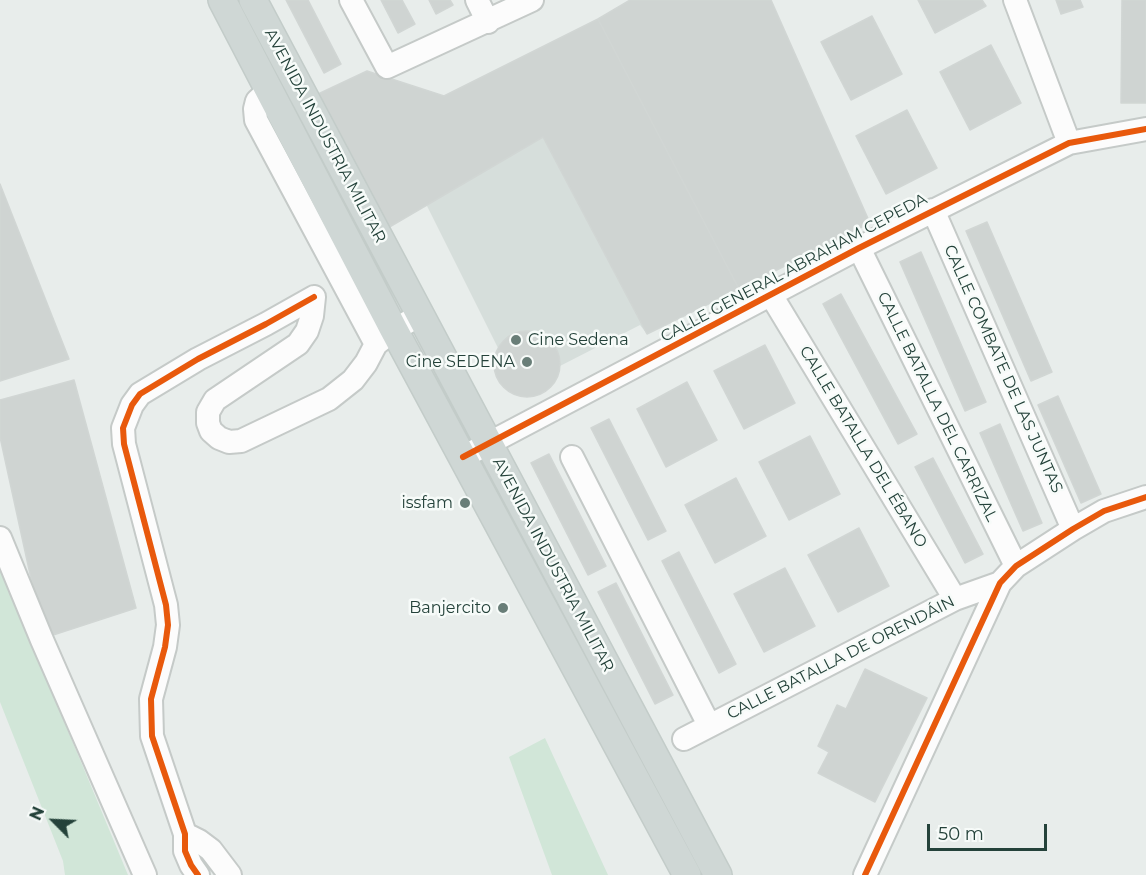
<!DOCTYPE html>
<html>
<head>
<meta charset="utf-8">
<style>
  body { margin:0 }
  #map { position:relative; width:1146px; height:875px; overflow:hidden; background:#e8edeb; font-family:Montserrat,sans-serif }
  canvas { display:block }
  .north { position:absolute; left:24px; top:791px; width:60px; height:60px; -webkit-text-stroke:4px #f7fbf9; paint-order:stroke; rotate:294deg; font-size:16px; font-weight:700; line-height:24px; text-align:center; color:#24423a }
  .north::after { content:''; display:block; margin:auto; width:21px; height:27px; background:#24423a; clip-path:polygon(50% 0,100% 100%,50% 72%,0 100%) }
  .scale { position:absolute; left:927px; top:824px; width:120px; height:27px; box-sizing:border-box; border:3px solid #24423a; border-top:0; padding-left:8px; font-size:18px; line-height:21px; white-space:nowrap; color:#24423a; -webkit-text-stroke:4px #f7fbf9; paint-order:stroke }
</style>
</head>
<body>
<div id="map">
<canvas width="1146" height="875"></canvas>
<div class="north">N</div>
<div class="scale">50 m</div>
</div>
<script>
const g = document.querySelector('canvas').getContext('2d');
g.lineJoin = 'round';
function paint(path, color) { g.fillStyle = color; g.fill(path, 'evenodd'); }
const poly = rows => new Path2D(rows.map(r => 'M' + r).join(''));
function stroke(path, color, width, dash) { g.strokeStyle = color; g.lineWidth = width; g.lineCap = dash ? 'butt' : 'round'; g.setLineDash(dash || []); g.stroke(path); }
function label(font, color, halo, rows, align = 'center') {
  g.font = font + ' Montserrat,sans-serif'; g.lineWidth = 5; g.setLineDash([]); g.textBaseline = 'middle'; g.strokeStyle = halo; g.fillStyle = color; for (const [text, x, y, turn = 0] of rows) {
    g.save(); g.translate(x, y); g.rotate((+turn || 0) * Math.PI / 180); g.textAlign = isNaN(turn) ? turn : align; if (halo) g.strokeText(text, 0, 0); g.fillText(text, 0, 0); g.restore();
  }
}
const built = poly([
  [543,137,647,334,640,325,560,366,557,349,550,340,540,334,530,331,520,332,504,341,498,348,424,200]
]);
const green = poly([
  [0,567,128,875,65,875,63,861,0,702],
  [545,738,608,875,552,875,509,757]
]);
const building = poly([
  [286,0,308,0,341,64,324,73,286,0],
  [381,0,402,0,415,24,398,33,381,0],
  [429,0,450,0,453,5,436,14,429,0],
  [630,0,771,0,870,223,739,289,598,19,630,0],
  [918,0,982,0,986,6,935,33,918,0],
  [1056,0,1080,0,1083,7,1061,14,1056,0],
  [1122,0,1146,0,1146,103,1121,103,1122,0],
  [872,16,902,74,851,100,821,42,872,16],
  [598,19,739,289,647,334,543,137,386,229,316,95,367,71,444,96,598,19],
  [991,45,1021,103,970,130,940,72,991,45],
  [907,110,937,168,886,194,856,136,907,110],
  [0,184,69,359,0,381,0,184],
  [987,222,1052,372,1031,381,966,231,987,222],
  [921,252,986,402,965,411,900,262,921,252],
  [841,294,917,434,898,444,823,304,841,294],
  '494 364a33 33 0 1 1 66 0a33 33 0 1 1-66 0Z',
  [765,345,795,403,744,429,714,371,765,345],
  [74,380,136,608,44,638,0,437,0,400,74,380],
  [687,382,717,440,666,467,637,409,687,382],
  [1058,396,1101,494,1081,503,1038,405,1058,396],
  [609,419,666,531,648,540,591,428,609,419],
  [1000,424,1042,523,1023,531,980,433,1000,424],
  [810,436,840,494,789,520,759,462,810,436],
  [549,454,606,566,588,575,531,463,549,454],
  [933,458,983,554,965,563,915,467,933,458],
  [736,478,766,536,715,563,685,505,736,478],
  [859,528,889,586,838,612,808,555,859,528],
  [679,552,736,664,719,673,662,561,679,552],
  [785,568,815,626,764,652,734,594,785,568],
  [616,583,673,695,655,704,598,592,616,583],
  [865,669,927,698,875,802,818,773,829,752,818,746,837,705,846,709,865,669]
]);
const minor = poly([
  [351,0,387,67,532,0],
  [477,0,488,22],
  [1015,0,1069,143],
  [270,89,257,101,255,109,256,120,376,344],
  [933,210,1073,529],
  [859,248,1016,566],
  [771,295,955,599],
  [314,297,312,316,307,331,298,344,215,400,208,412,208,423,211,431,219,438,229,442,241,441,329,399,353,380,366,363,376,344,394,330,420,315],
  [463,457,859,248,1069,143,1146,129],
  [572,457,709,725],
  [0,538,42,640,145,875],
  [684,739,955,599,1000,583],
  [185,834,199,841,211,850,230,875],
  [198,875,191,865,185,851,185,834,152,736,151,699,165,647,168,625,166,605,124,444,123,428,132,405,140,394,198,359,266,324,314,297],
  [865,875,1000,583,1016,566,1073,529,1104,511,1146,497]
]);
const major = poly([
  [222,0,394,330,687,875],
  [253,0,718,875]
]);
const cycleway = poly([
  [463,457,859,248,1069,143,1146,129],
  [198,875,191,865,185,851,185,834,152,736,151,699,165,647,168,625,166,605,124,444,123,428,132,405,140,394,198,359,266,324,314,297],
  [865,875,1000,583,1016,566,1073,529,1104,511,1146,497]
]);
const markers = [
  [516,340,6,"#697e78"],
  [527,362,6,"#697e78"],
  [465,503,6,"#697e78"],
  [503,608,6,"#697e78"]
];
const streetNames = [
  ["AVENIDA INDUSTRIA MILITAR",325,136,62],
  ["CALLE GENERAL ABRAHAM CEPEDA",794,268,-28],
  ["CALLE COMBATE DE LAS JUNTAS",1003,369,66],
  ["CALLE BATALLA DEL CARRIZAL",937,407,64],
  ["CALLE BATALLA DEL ÉBANO",863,447,59],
  ["AVENIDA INDUSTRIA MILITAR",553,565,62],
  ["CALLE BATALLA DE ORENDÁIN",841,658,-27]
];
const poiNames = [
  ["Cine Sedena",528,340,"left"],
  ["Cine SEDENA",515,362],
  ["issfam",453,503],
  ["Banjercito",491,608]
];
paint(built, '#d6dedb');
paint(green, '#d1e6d8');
paint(building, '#cfd4d2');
stroke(building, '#d1d6d4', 1.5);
stroke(minor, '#c5cac8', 26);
stroke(major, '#c3ccc9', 30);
stroke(minor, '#fcfcfc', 22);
stroke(major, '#cfd7d5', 27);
stroke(cycleway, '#e8590c', 6);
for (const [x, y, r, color] of markers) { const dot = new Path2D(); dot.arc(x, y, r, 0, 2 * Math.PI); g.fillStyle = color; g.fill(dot); stroke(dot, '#f7fbf9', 2); }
label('16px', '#24423a', '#f7fbf9', streetNames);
label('16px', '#24423a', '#f7fbf9', poiNames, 'right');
</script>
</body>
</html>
